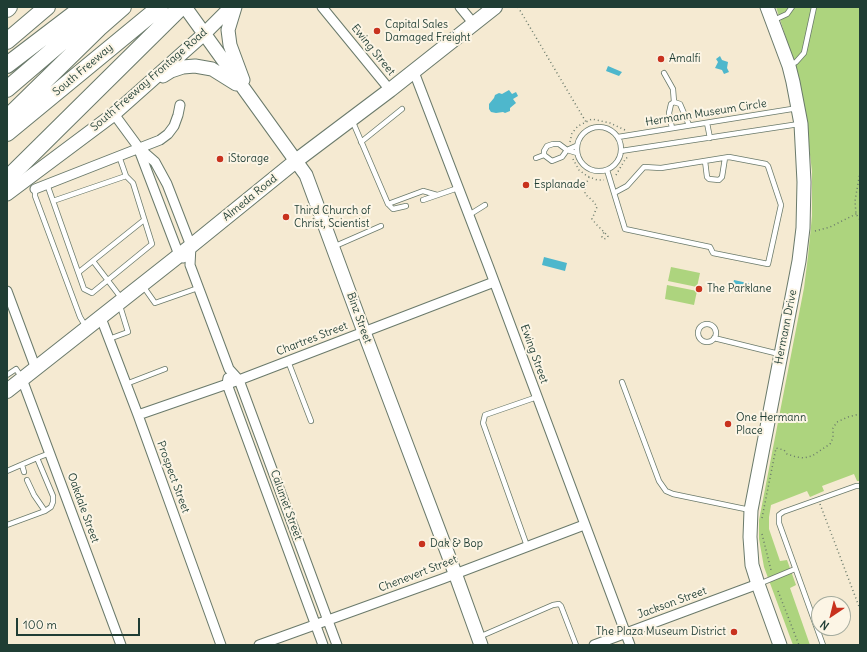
<!DOCTYPE html>
<html>
<head>
<meta charset="utf-8">
<style>
  body { margin:0 }
  #map { position:relative; width:867px; height:652px; overflow:hidden; background:#f5ead2; font-family:Delius,sans-serif }
  canvas { display:block }
  .frame { position:absolute; inset:0; border:8px solid #1f3d34; pointer-events:none }
  .north { position:absolute; left:811px; top:596px; width:40px; height:40px; box-sizing:border-box; background:#fcf5e5; border:1px solid #a4ab9e; border-radius:50%; rotate:215deg; font-size:11px; font-weight:700; line-height:16px; text-align:center; color:#1f3d34 }
  .north::after { content:''; display:block; margin:auto; width:14px; height:18px; background:#c8321e; clip-path:polygon(50% 0,100% 100%,50% 72%,0 100%) }
  .scale { position:absolute; left:16px; top:618px; width:124px; height:18px; box-sizing:border-box; border:2px solid #1f3d34; border-top:0; padding-left:5px; font-size:12px; line-height:14px; white-space:nowrap; color:#1f3d34; -webkit-text-stroke:3px #fcf5e5; paint-order:stroke }
</style>
</head>
<body>
<div id="map">
<canvas width="867" height="652"></canvas>
<div class="frame"></div>
<div class="north">N</div>
<div class="scale">100 m</div>
</div>
<script>
const g = document.querySelector('canvas').getContext('2d');
g.lineJoin = 'round';
function paint(path, color) { g.fillStyle = color; g.fill(path, 'evenodd'); }
const poly = rows => new Path2D(rows.map(r => 'M' + r).join(''));
function stroke(path, color, width, dash) { g.strokeStyle = color; g.lineWidth = width; g.lineCap = dash ? 'butt' : 'round'; g.setLineDash(dash || []); g.stroke(path); }
function label(font, color, halo, rows, align = 'center') {
  g.font = font + ' Delius,sans-serif'; g.lineWidth = 4; g.setLineDash([]); g.textBaseline = 'middle'; g.strokeStyle = halo; g.fillStyle = color; for (const [text, x, y, turn = 0] of rows) {
    g.save(); g.translate(x, y); g.rotate((+turn || 0) * Math.PI / 180); g.textAlign = isNaN(turn) ? turn : align; if (halo) g.strokeText(text, 0, 0); g.fillText(text, 0, 0); g.restore();
  }
}
const green = poly([
  [776,7,860,7,860,481,857,481,854,474,822,486,824,491,810,497,807,491,771,505,769,517,769,529,780,561,787,560,796,585,790,588,810,645,793,645,764,567,759,539,759,520,804,288,808,256,812,216,812,171,803,98,797,72],
  [671,267,700,273,697,287,668,281],
  [667,285,697,291,694,305,665,299]
]);
const water = poly([
  [720,56,722,60,728,62,727,68,729,72,724,74,722,70,715,68,718,62,716,59],
  [608,66,622,72,619,76,606,71],
  [509,90,512,94,516,92,518,96,513,99,516,103,510,108,510,111,505,113,503,112,496,113,491,112,489,109,489,104,494,98,495,95,499,93,502,94],
  [544,257,567,263,565,271,542,265],
  [734,280,752,284,751,291,732,288]
]);
const path = poly([
  [518,7,586,122],
  [570,142,572,133,578,126,592,119,610,123,625,130],
  [573,159,579,170,587,176,597,180,604,180],
  [860,172,855,201,856,214,860,220],
  [616,175,626,158,630,157],
  [589,177,585,187,585,194,594,202,597,207,592,219,596,224,608,236,607,238,604,239,602,237,604,232],
  [815,231,830,227,856,214,860,213],
  [820,504,860,609],
  [762,518,776,448,784,450,787,454,796,457,804,458,812,456,830,444,833,438,833,428,837,422,848,417,860,414],
  [762,534,771,570],
  [778,591,799,645]
]);
const lane = poly([
  [774,20,787,14,792,7],
  [790,65,796,62,804,53,814,7],
  [664,73,673,89,674,102,671,104,669,113,672,128],
  [674,102,680,104,689,125],
  [352,120,388,204,393,209,406,206],
  [707,123,710,138],
  '577 149a22 22 0 1 1 44 0a22 22 0 1 1-44 0Z',
  [618,137,798,108],
  [361,142,402,109],
  [576,146,567,150,562,157,552,161,544,155,544,151,547,146,553,144,559,144,567,150,577,153],
  [621,151,799,124],
  [536,158,544,155],
  [705,161,707,177,709,179,719,180,722,177,725,158],
  [607,170,625,229,710,247,713,253,768,264,781,205,768,166,766,164,729,157,661,168,644,167,627,186,614,193],
  [47,184,84,289,92,293,152,244,133,183,126,176,119,156],
  [35,189,35,196,80,317,86,327],
  [423,200,458,188],
  [53,201,126,176],
  [388,204,423,191,437,195],
  [469,215,485,205],
  [333,247,381,226],
  [93,261,122,299],
  [79,272,144,220],
  [143,286,155,303,198,288],
  '698 333a9 9 0 1 1 18 0a9 9 0 1 1-18 0Z',
  [714,338,779,354],
  [109,339,128,332,120,306],
  [288,361,311,421],
  [7,375,16,369,22,378],
  [622,382,659,481,666,491,673,494,750,510],
  [126,384,165,369],
  [37,458,50,453],
  [22,465,24,472],
  [7,471,37,458,53,496,53,502,51,507,45,511,7,525],
  [27,480,34,495,45,511],
  [527,546,483,423,485,415,537,397],
  [759,584,795,569],
  [479,637,553,605,559,604,561,606,576,645],
  [823,645,779,523,779,515,783,512,856,486,860,486]
]);
const street = poly([
  [322,7,390,90],
  [460,7,474,24],
  [414,72,488,265,630,645],
  [114,114,139,148,155,162,167,184,191,246,190,265,229,369,239,380,337,645],
  [139,150,179,255,183,258],
  [35,189,160,140,168,134,174,126,178,115,180,105],
  [7,291,36,369],
  [101,318,138,415,221,645],
  [228,378,227,384,323,645],
  [22,379,121,645],
  [138,415,239,380,494,282],
  [259,645,442,579,584,525],
  [594,645,758,584]
]);
const secondary = poly([
  [185,7,306,175,364,332,455,573,481,645],
  [235,7,228,30,230,45,243,80],
  [767,7,789,66,793,82,801,124,804,182,803,228,799,261,751,510,750,537,752,565,758,584,780,645],
  [163,76,171,71,183,67,195,66,212,69,236,84],
  [7,194,114,114,204,34,231,7]
]);
const primary = poly([
  [7,391,191,246,297,160,390,90,495,7]
]);
const highway = poly([
  [7,9,9,7],
  [7,41,47,7],
  [7,65,83,7],
  [7,89,103,7],
  [7,118,99,28,123,7],
  [7,133,160,7],
  [7,180,14,172,181,7]
]);
const markers = [
  [377,31,4,"#c8321e"],
  [661,59,4,"#c8321e"],
  [220,159,4,"#c8321e"],
  [526,185,4,"#c8321e"],
  [286,217,4,"#c8321e"],
  [699,289,4,"#c8321e"],
  [728,424,4,"#c8321e"],
  [422,544,4,"#c8321e"],
  [734,632,4,"#c8321e"]
];
const poiNames = [
  ["Capital Sales",385,25],
  ["Damaged Freight",385,38],
  ["Amalfi",669,59],
  ["iStorage",228,159],
  ["Esplanade",534,185],
  ["Third Church of",294,211],
  ["Christ, Scientist",294,224],
  ["The Parklane",707,289],
  ["One Hermann",736,418],
  ["Place",736,431],
  ["Dak & Bop",430,544],
  ["The Plaza Museum District",726,632,"right"]
];
const streetNames = [
  ["Ewing Street",373,50,51],
  ["South Freeway",83,70,-40],
  ["South Freeway Frontage Road",149,80,-41],
  ["Hermann Museum Circle",706,113,-9],
  ["Almeda Road",250,198,-39],
  ["Binz Street",359,318,70],
  ["Hermann Drive",786,327,-79],
  ["Chartres Street",312,339,-21],
  ["Ewing Street",534,354,70],
  ["Prospect Street",173,477,70],
  ["Calumet Street",286,505,70],
  ["Oakdale Street",83,508,70],
  ["Chenevert Street",418,574,-21],
  ["Jackson Street",672,603,-20]
];
paint(green, '#add47e');
paint(water, '#4eb7cc');
stroke(lane, '#6a7a6b', 6);
stroke(street, '#6a7a6b', 11);
stroke(secondary, '#6a7a6b', 15);
stroke(primary, '#6a7a6b', 16);
stroke(highway, '#6a7a6b', 18);
stroke(path, '#6a7a6b', 1.5, [1, 3]);
stroke(lane, '#fff', 4.5);
stroke(street, '#fff', 9);
stroke(secondary, '#fff', 13);
stroke(primary, '#fff', 14);
stroke(highway, '#fff', 16);
for (const [x, y, r, color] of markers) { const dot = new Path2D(); dot.arc(x, y, r, 0, 2 * Math.PI); g.fillStyle = color; g.fill(dot); stroke(dot, '#fcf5e5', 1.5); }
label('11px', '#1f3d34', '#fcf5e5', poiNames, 'left');
label('11px', '#1f3d34', '#fcf5e5', streetNames);
</script>
</body>
</html>
